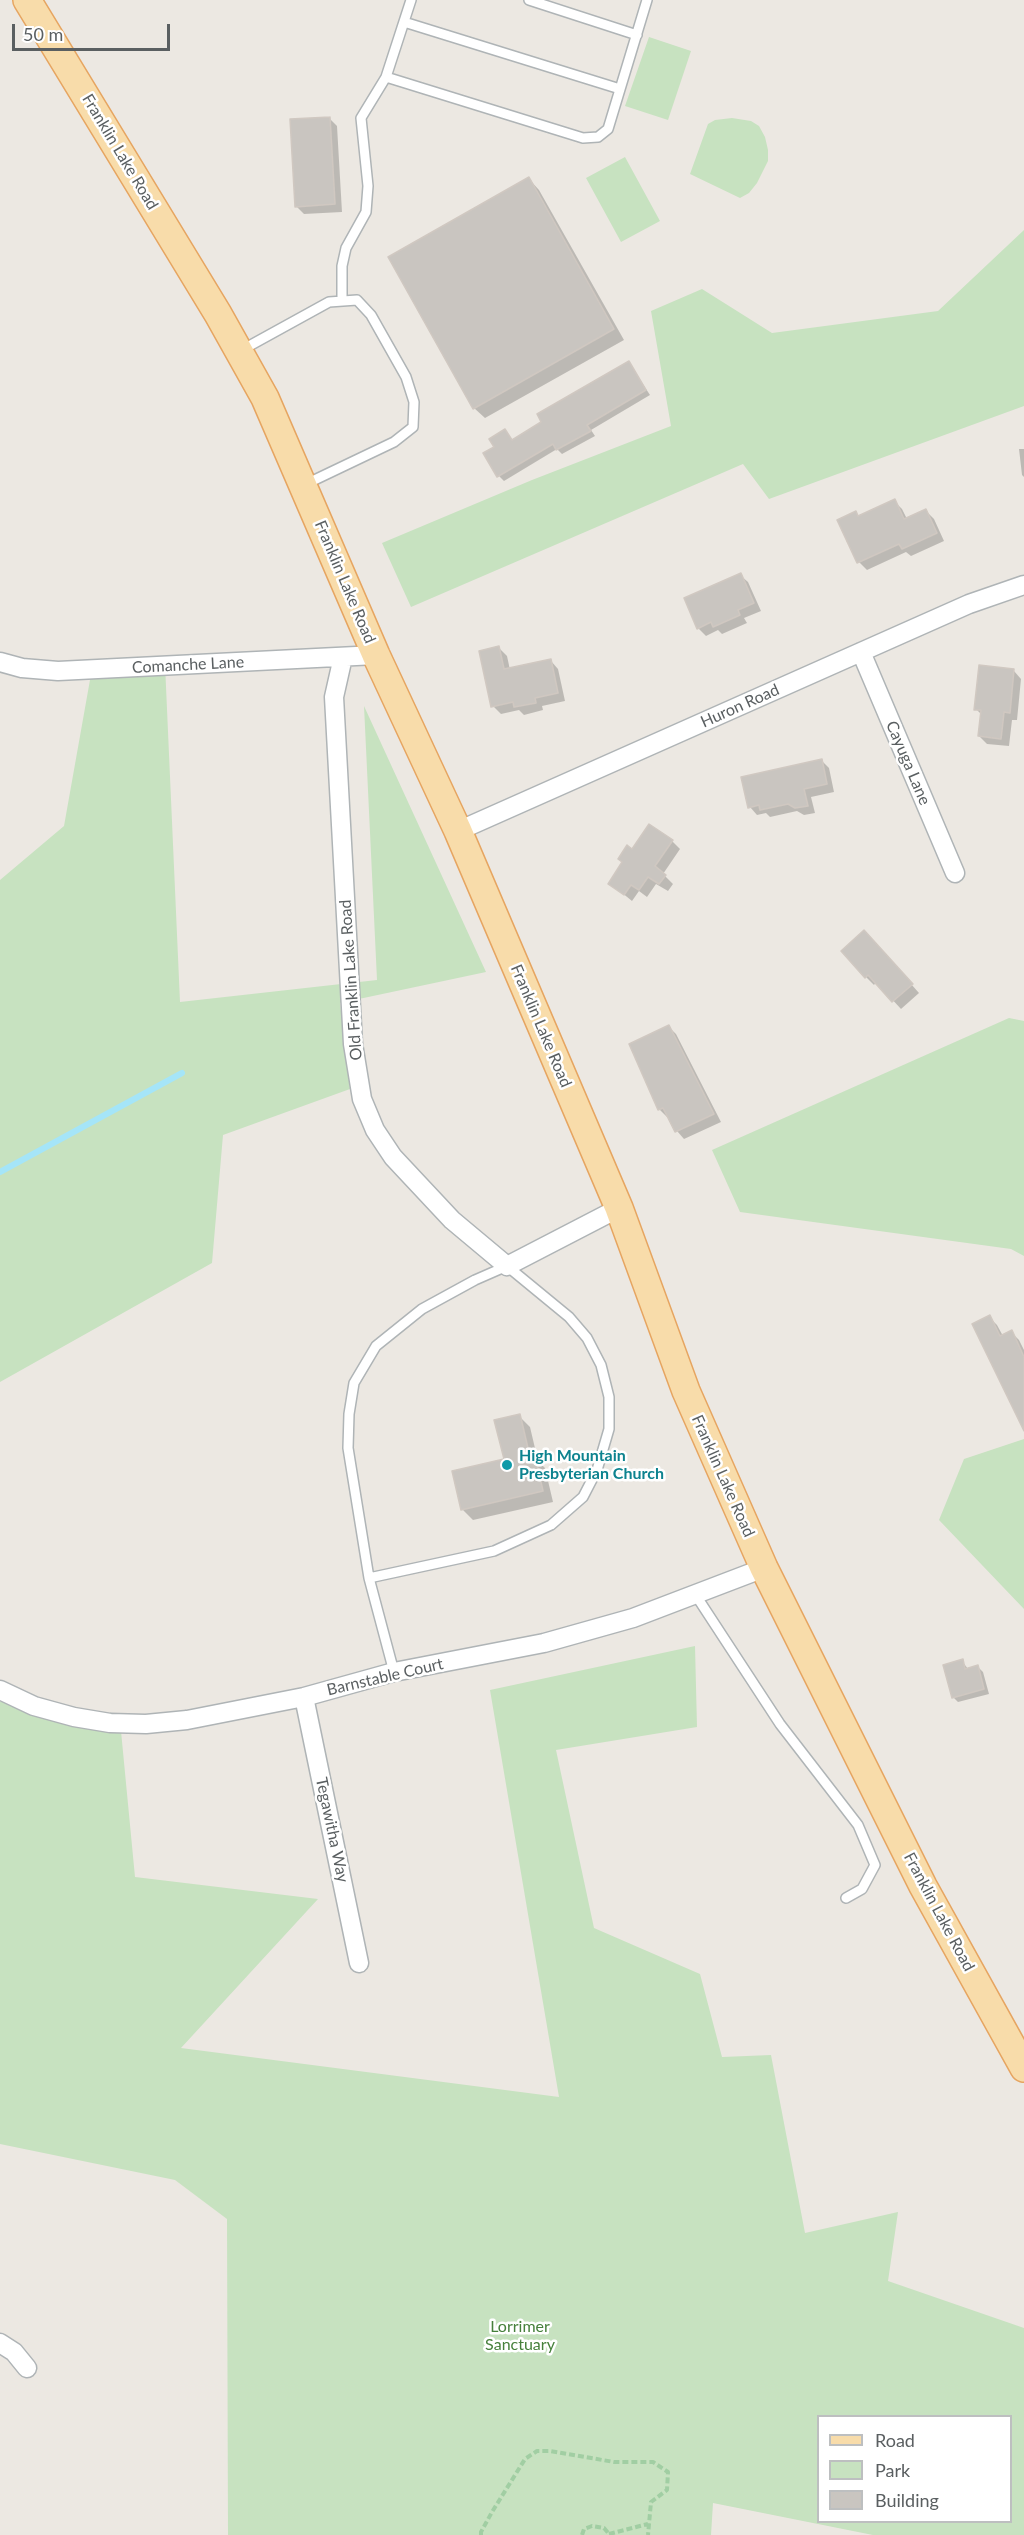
<!DOCTYPE html>
<html>
<head>
<meta charset="utf-8">
<style>
  body { margin:0 }
  #map { position:relative; width:1024px; height:2535px; overflow:hidden; background:#ece8e2; font-family:Lato,sans-serif }
  canvas { display:block }
  .legend { position:absolute; left:817px; top:2415px; width:195px; height:108px; box-sizing:border-box; background:#fff; border:2px solid #bdbfc0; margin:0; padding:8px 10px; list-style:none; font-size:18px; color:#5a5f61 }
  .legend li { display:flex; align-items:center; gap:12px; height:30px }
  .legend b { width:30px; border:2px solid #bdbfc0 }
  .scale { position:absolute; left:12px; top:24px; width:158px; height:27px; box-sizing:border-box; border:3px solid #5a5f61; border-top:0; padding-left:8px; font-size:18px; line-height:21px; white-space:nowrap; color:#5a5f61; -webkit-text-stroke:4px #fff; paint-order:stroke }
</style>
</head>
<body>
<div id="map">
<canvas width="1024" height="2535"></canvas>
<ul class="legend">
<li><b style="height:8px;background:#f8dcaa"></b>Road</li>
<li><b style="height:16px;background:#c7e2c0"></b>Park</li>
<li><b style="height:16px;background:#c9c5c0"></b>Building</li>
</ul>
<div class="scale">50 m</div>
</div>
<script>
const g = document.querySelector('canvas').getContext('2d');
g.lineJoin = 'round';
function paint(path, color) { g.fillStyle = color; g.fill(path, 'evenodd'); }
const poly = rows => new Path2D(rows.map(r => 'M' + r).join(''));
function stroke(path, color, width, dash) { g.strokeStyle = color; g.lineWidth = width; g.lineCap = dash ? 'butt' : 'round'; g.setLineDash(dash || []); g.stroke(path); }
function label(font, color, halo, rows, align = 'center') {
  g.font = font + ' Lato,sans-serif'; g.lineWidth = 5; g.setLineDash([]); g.textBaseline = 'middle'; g.strokeStyle = halo; g.fillStyle = color; for (const [text, x, y, turn = 0] of rows) {
    g.save(); g.translate(x, y); g.rotate((+turn || 0) * Math.PI / 180); g.textAlign = isNaN(turn) ? turn : align; if (halo) g.strokeText(text, 0, 0); g.fillText(text, 0, 0); g.restore();
  }
}
const green = poly([
  [649,37,691,51,668,120,625,106],
  [732,118,751,121,759,126,765,137,768,150,768,161,757,183,749,193,740,198,690,174,708,124,715,120],
  [625,157,660,221,621,242,586,178],
  [1024,230,1024,406,769,499,743,464,411,607,382,543,532,480,671,426,651,311,702,289,772,333,938,311],
  [93,663,165,664,180,1002,377,980,364,706,486,972,340,1003,350,1089,223,1135,212,1263,0,1382,0,880,64,826],
  [1009,1018,1024,1021,1024,1256,1011,1249,740,1212,712,1150],
  [1024,1439,1024,1609,939,1520,964,1459],
  [695,1646,697,1727,556,1750,594,1928,700,1974,722,2057,771,2055,805,2233,898,2212,888,2281,1024,2328,1024,2535,873,2535,713,2503,711,2535,228,2535,227,2219,175,2180,0,2144,0,1702,12,1695,121,1731,135,1877,318,1899,181,2048,559,2097,490,1690],
  [818,2416,1010,2416,1010,2522,818,2522]
]);
const shadow = poly([
  [329,118,337,126,342,212,304,214,296,206],
  [529,179,539,190,624,340,485,418,474,408],
  [629,363,650,395,591,430,595,436,562,454,557,449,504,481,499,476,496,447,505,431,513,441],
  [1019,449,1024,449,1024,477,1022,475],
  [894,501,902,509,907,519,926,511,934,519,944,541,911,556,906,552,867,570,859,562,856,513,860,517],
  [740,575,748,582,761,611,744,618,747,623,722,634,718,630,706,636,698,628],
  [499,648,507,656,510,670,551,661,558,669,565,701,542,706,543,710,524,715,519,710,501,714,493,706],
  [1014,671,1021,679,1017,720,1012,720,1009,746,987,744,979,736,982,715,976,709],
  [821,760,829,768,834,792,811,797,815,813,804,815,797,811,770,817,766,813,757,815,750,807],
  [672,841,680,849,663,874,673,884,668,891,656,884,647,897,639,891,632,901,610,883,632,851],
  [872,940,919,993,901,1009,876,982,874,985,866,977],
  [669,1027,676,1034,721,1122,684,1139,677,1131,669,1116,667,1117,659,1109,631,1045],
  [989,1317,997,1325,1003,1336,1011,1332,1019,1340,1024,1350,1024,1422],
  [519,1416,530,1427,538,1461,545,1468,553,1502,473,1520,463,1510,505,1461],
  [962,1661,968,1669,978,1667,983,1672,989,1694,958,1702,953,1697]
]);
const stream = poly([
  [0,1172,182,1073]
]);
const building = poly([
  [330,117,335,204,295,207,290,119,330,117],
  [529,177,614,329,473,409,388,257,529,177],
  [629,361,646,390,587,425,591,431,556,450,553,444,497,477,483,453,494,447,489,439,505,429,512,440,541,422,537,414,629,361],
  [895,499,904,519,926,509,937,533,902,549,899,544,857,563,837,520,856,511,858,516,895,499],
  [741,573,754,603,738,610,740,615,713,627,711,622,697,629,684,598,741,573],
  [499,646,504,669,551,659,558,693,535,698,536,703,514,707,513,702,491,707,479,651,499,646],
  [979,665,1014,669,1010,713,1004,712,1001,739,978,736,981,710,974,710,979,665],
  [822,759,827,784,804,789,808,806,795,808,788,804,760,810,759,805,748,808,741,777,822,759],
  [649,824,673,840,655,866,666,875,659,884,648,877,639,890,631,885,624,895,608,884,622,862,618,859,627,845,632,849,649,824],
  [864,930,913,984,892,1002,868,975,865,978,841,951,864,930],
  [669,1025,714,1114,675,1132,663,1108,658,1110,629,1044,669,1025],
  [990,1315,1000,1336,1012,1330,1024,1357,1024,1431,972,1324,990,1315],
  [520,1414,530,1457,535,1456,543,1491,461,1510,452,1471,504,1459,494,1420,520,1414],
  [963,1659,965,1669,978,1665,984,1689,952,1698,943,1665,963,1659]
]);
const path = poly([
  [609,2534,648,2524],
  [481,2535,481,2532,492,2512,525,2459,537,2451,550,2451,614,2462,653,2462,668,2472,667,2490,651,2502,648,2535],
  [582,2535,584,2529,592,2526,604,2528,609,2534]
]);
const lane = poly([
  [529,0,637,35],
  [404,22,620,89],
  [386,77,583,138,598,137,608,129,647,0],
  [342,300,342,266,346,248,366,212,368,186,361,118,386,77,411,0],
  [240,351,329,302,357,300,371,315,406,377,414,402,413,427,394,442,306,484],
  [369,1578,494,1551,551,1525,583,1497,597,1470,609,1429,609,1397,601,1365,587,1338,569,1317,507,1266,475,1280,422,1309,376,1346,354,1383,349,1414,348,1448,369,1578,394,1672],
  [695,1594,780,1724,858,1825,875,1865,862,1889,846,1898]
]);
const street = poly([
  [861,652,955,873],
  [343,657,334,697,353,1044,362,1099,375,1130,393,1157,452,1220,507,1266,619,1208],
  [0,662,22,668,58,671,376,655],
  [458,831,969,604,1024,585],
  [0,1690,34,1706,74,1717,110,1723,146,1724,187,1720,304,1697,394,1672,544,1643,633,1618,764,1568],
  [304,1697,359,1963],
  [0,2343,14,2352,27,2368]
]);
const primary = poly([
  [27,0,218,314,265,398,376,655,458,831,584,1126,619,1208,686,1391,764,1568,923,1886,1024,2068]
]);
const markers = [
  [507,1465,6,"#0f9aa8"]
];
const streetNames = [
  ["Franklin Lake Road",120,152,59],
  ["Franklin Lake Road",345,582,67],
  ["Comanche Lane",188,665,-3],
  ["Huron Road",740,706,-24],
  ["Cayuga Lane",908,763,67],
  ["Old Franklin Lake Road",351,980,-94],
  ["Franklin Lake Road",541,1026,67],
  ["Franklin Lake Road",723,1476,66],
  ["Barnstable Court",385,1677,-13],
  ["Tegawitha Way",332,1830,78],
  ["Franklin Lake Road",939,1912,62]
];
const cultureNames = [
  ["High Mountain",519,1456],
  ["Presbyterian Church",519,1474]
];
const parkNames = [
  ["Lorrimer",520,2327],
  ["Sanctuary",520,2345]
];
paint(green, '#c7e2c0');
paint(shadow, '#0003');
stroke(stream, '#a5e5f8', 6);
paint(building, '#c9c5c0');
stroke(building, '#d0c8c1', 1.5);
stroke(lane, '#afb4b6', 12);
stroke(street, '#afb4b6', 21);
stroke(primary, '#e6a561', 30);
stroke(path, '#a1cea3', 4, [6, 3]);
stroke(lane, '#fff', 9);
stroke(street, '#fff', 18);
stroke(primary, '#f8dcaa', 27);
for (const [x, y, r, color] of markers) { const dot = new Path2D(); dot.arc(x, y, r, 0, 2 * Math.PI); g.fillStyle = color; g.fill(dot); stroke(dot, '#fff', 2); }
label('16px', '#5a5f61', '#fff', streetNames);
label('bold 16px', '#0d838f', '#fff', cultureNames, 'left');
label('16px', '#46803b', '#fff', parkNames);
</script>
</body>
</html>
